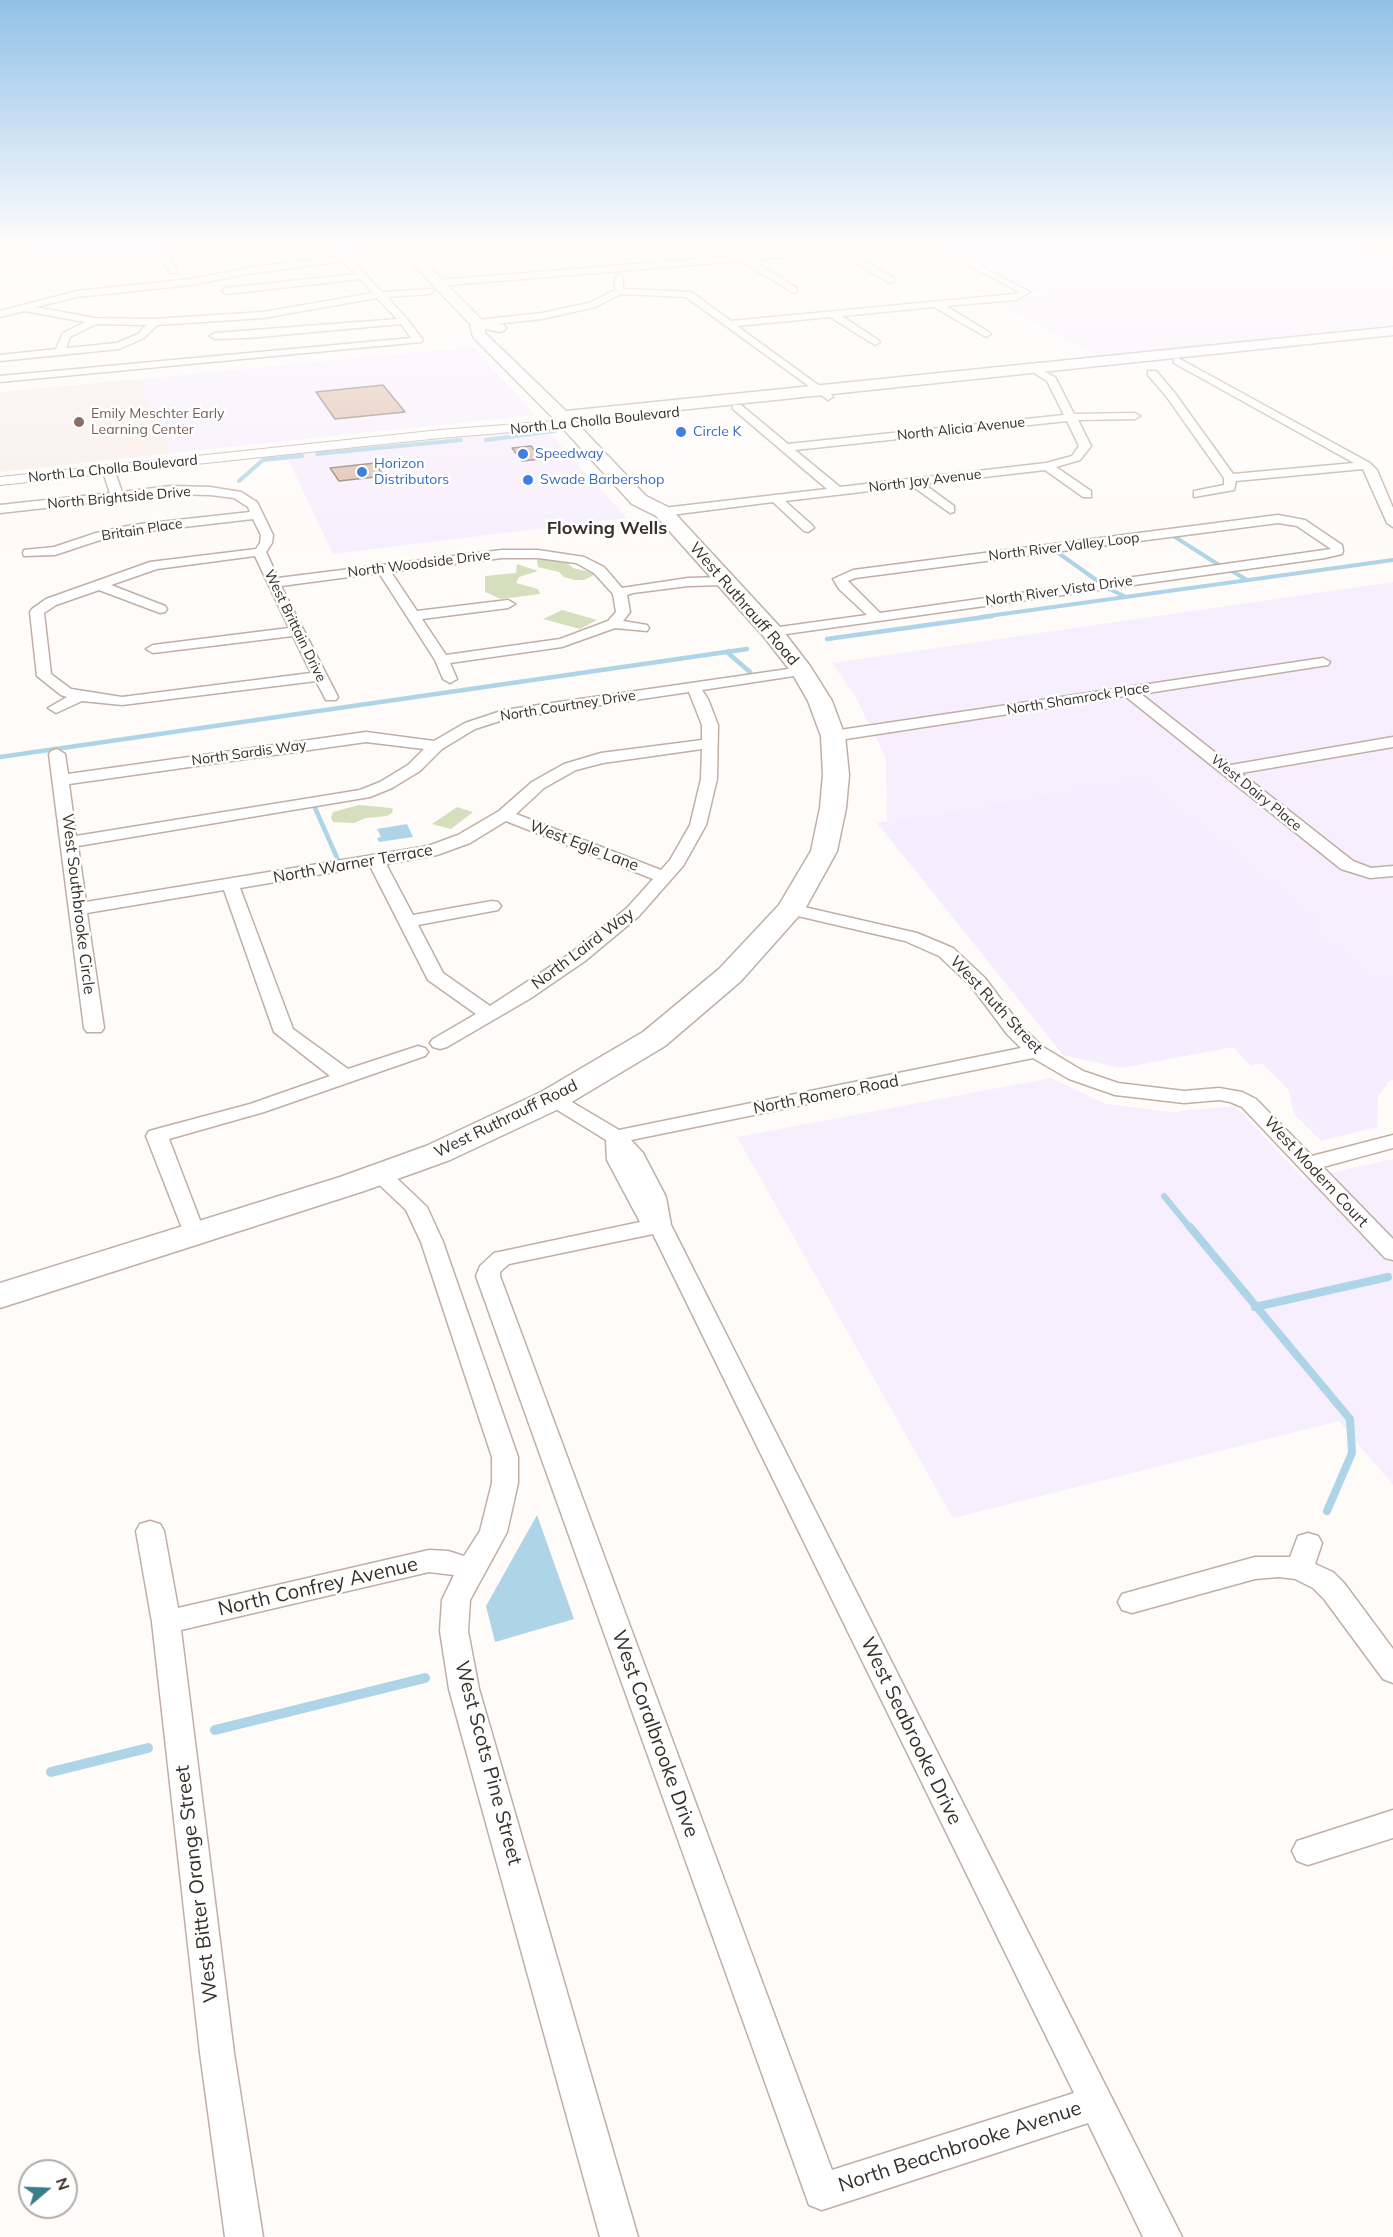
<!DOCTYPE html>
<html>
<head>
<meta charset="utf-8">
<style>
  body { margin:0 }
  #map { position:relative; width:1393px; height:2237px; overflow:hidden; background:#fffbf9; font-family:Mulish,sans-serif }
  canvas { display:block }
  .north { position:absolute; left:18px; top:2159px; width:60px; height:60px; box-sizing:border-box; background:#fff; border:2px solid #afacaa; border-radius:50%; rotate:71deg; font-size:16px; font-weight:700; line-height:24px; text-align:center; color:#362f2a }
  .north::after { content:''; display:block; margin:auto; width:21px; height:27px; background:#397e8b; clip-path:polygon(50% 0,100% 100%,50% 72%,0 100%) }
</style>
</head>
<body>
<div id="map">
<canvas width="1393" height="2237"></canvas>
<div class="north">N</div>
</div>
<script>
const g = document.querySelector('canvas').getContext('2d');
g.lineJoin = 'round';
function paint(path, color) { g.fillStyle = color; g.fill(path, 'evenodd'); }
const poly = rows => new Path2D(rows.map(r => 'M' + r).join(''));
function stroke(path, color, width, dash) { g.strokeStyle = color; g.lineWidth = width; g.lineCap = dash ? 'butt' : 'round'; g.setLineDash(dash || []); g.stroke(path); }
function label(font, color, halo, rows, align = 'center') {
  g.font = font + ' Mulish,sans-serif'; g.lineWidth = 5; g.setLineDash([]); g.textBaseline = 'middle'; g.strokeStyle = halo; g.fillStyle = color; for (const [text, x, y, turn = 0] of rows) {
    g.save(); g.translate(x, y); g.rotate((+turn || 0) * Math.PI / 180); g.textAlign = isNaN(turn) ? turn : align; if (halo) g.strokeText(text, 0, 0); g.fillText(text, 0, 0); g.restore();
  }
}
const commercial = poly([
  [43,246,152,246,154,249,47,258],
  [473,347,535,415,171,453,139,379],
  [545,428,627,518,333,554,286,455],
  [1393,582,1393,978,1378,981,1312,924,1319,923,1143,777,887,821,886,758,855,696,832,663],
  [1051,1078,1106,1104,1172,1112,1235,1106,1304,1179,1393,1159,1393,1485,1339,1421,953,1518,737,1137]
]);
const industrial = poly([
  [950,246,1329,246,1393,271,1393,325,1097,356,995,301,1044,296],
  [1143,777,1320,923,1313,925,1378,981,1393,978,1393,1080,1388,1082,1378,1097,1377,1127,1321,1141,1294,1114,1288,1089,1261,1063,1251,1066,1233,1047,1121,1068,1063,1055,877,823]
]);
const built = poly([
  [139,379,171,453,0,472,0,392]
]);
const green = poly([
  [547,558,564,560,573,568,590,572,594,575,584,580,574,580,564,577,559,572,538,567,537,560],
  [517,564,538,571,519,577,516,583,538,589,540,594,501,599,485,592,485,576,516,573],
  [562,610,597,620,580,629,543,619],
  [359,805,391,808,393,809,392,813,387,816,366,818,354,823,333,822,331,818,333,812],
  [457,807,473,812,451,829,432,824]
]);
const water = poly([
  [407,824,413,837,379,842,377,838,381,837,377,829],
  [537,1515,574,1619,495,1642,486,1606]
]);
const streamFar4 = poly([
  [486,440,555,431],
  [317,454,461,440],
  [239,481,263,460,302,456],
  [1175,537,1219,565],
  [1057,552,1099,582],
  [1232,571,1247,580],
  [1109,589,1124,596],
  [981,617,1393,560]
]);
const streamFar3 = poly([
  [827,639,992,616],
  [729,651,728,653,750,672],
  [0,757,747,649],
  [315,808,338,860]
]);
const streamFar2 = poly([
  [1164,1196,1191,1229]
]);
const streamFar1 = poly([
  [1190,1227,1350,1419,1352,1453,1327,1511],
  [1255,1307,1388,1277]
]);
const stream = poly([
  [215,1730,425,1678],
  [51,1772,148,1748]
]);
const building = poly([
  [383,385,405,412,335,419,316,392,383,385],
  [531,446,541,459,522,461,512,448,531,446],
  [375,463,384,476,339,481,330,468,375,463]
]);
const minor = poly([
  [155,246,163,246,177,271,176,273,170,273,155,246],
  [205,246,223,247,268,246,264,248,223,253,205,246],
  [330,246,339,246,382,292,433,289,434,291,430,294,387,297,407,319,423,340,421,342,0,382,0,376,411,338,401,324,248,338,215,339,210,336,215,333,397,319,377,298,263,318,157,325,144,338,119,349,0,361,0,355,56,349,63,333,85,322,24,311,0,317,0,311,77,291,191,279,247,268,339,256,330,246],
  [343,261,355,274,226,288,222,291,226,294,360,279,373,293,263,312,154,319,94,318,36,307,77,297,191,285,247,274,343,261],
  [96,324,146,325,138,334,117,343,66,348,70,337,96,324],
  [526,246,538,248,603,246,599,248,536,254,526,246],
  [859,246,894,246,890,248,848,252,894,278,894,282,888,282,838,253,752,260,797,288,797,292,794,293,741,261,438,286,434,283,438,280,859,246],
  [933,246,943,246,1030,292,1016,300,946,306,989,332,991,334,986,337,934,307,842,316,878,340,880,342,875,345,830,317,737,326,832,395,833,397,828,400,686,297,621,294,595,307,542,319,477,326,472,323,477,320,542,313,589,303,615,290,615,277,619,274,623,277,623,289,691,292,731,321,1014,294,1019,292,933,246],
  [1178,358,1370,463,1377,470,1393,508,1393,527,1387,523,1363,469,1236,481,1234,490,1194,497,1194,491,1224,485,1224,478,1166,396,1148,375,1148,371,1156,371,1174,392,1233,474,1354,463,1174,363,1174,359,1178,358],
  [1033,366,1055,377,1074,414,1135,413,1140,416,1135,419,1078,420,1091,446,1080,460,1056,467,1091,491,1091,497,1083,497,1045,470,924,484,954,506,954,512,950,513,912,486,785,501,812,525,814,528,808,532,804,531,773,502,663,516,657,512,663,508,827,489,733,409,733,405,741,405,788,444,1064,415,1047,381,1028,369,1033,366],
  [1067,421,1079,446,1072,456,1046,463,840,487,795,450,1067,421],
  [108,466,114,469,122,492,171,486,210,487,241,492,257,502,273,535,272,543,266,552,278,578,502,550,538,550,584,557,604,567,622,588,688,578,726,577,733,581,726,585,688,586,633,593,627,595,630,612,623,621,647,625,649,628,647,631,615,628,562,647,450,663,457,679,450,683,443,679,435,660,379,573,281,586,338,697,336,700,326,700,316,681,122,705,82,701,56,713,48,708,67,697,61,695,37,676,30,612,32,609,46,599,150,562,256,549,260,543,261,535,253,519,132,533,103,539,55,555,24,556,23,553,24,550,54,547,96,533,132,525,250,512,248,507,234,498,210,495,171,494,0,513,0,505,110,493,102,469,108,466],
  [255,556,289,628,153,645,146,649,153,653,293,636,311,673,122,697,71,689,51,674,44,613,56,605,99,590,160,613,165,612,167,609,165,606,111,585,157,569,255,556],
  [502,558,538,558,576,563,594,573,613,594,616,612,608,621,560,639,446,655,422,619,508,608,515,604,508,600,417,611,391,572,502,558],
  [1278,515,1305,520,1342,545,1343,551,1342,554,1325,558,772,636,765,632,772,628,867,615,839,589,833,579,853,570,1278,515],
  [1278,523,1297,526,1331,549,880,613,848,581,855,578,1278,523],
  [1323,658,1330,662,1328,665,1141,694,1231,765,1393,737,1393,747,1241,773,1353,861,1371,868,1393,866,1393,876,1370,878,1341,869,1125,696,833,741,825,736,833,731,1323,658],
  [802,667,809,671,807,674,702,690,708,699,718,725,717,779,706,825,683,866,639,916,585,961,531,998,447,1047,440,1049,433,1047,430,1043,433,1039,476,1014,428,980,370,866,240,888,293,1029,348,1069,418,1046,425,1048,428,1052,425,1056,264,1112,169,1139,206,1236,203,1241,195,1243,187,1241,146,1136,149,1131,250,1104,330,1076,274,1032,224,890,87,913,104,1028,101,1032,87,1032,84,1028,49,754,51,751,57,749,65,754,68,774,366,732,434,741,465,723,504,710,802,667],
  [689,692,702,725,702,740,601,753,564,764,532,782,499,811,458,835,428,846,86,902,78,846,370,797,392,788,420,771,442,749,475,729,506,719,689,692],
  [366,742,424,749,408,765,380,782,360,790,76,836,69,784,366,742],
  [702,749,701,779,690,825,670,860,661,870,516,814,544,788,576,770,603,763,702,749],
  [506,821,653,879,627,908,571,953,490,1006,443,973,418,925,498,910,501,906,498,902,492,901,413,915,386,864,437,855,470,843,506,821],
  [791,904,917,933,953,948,985,978,1021,1026,1043,1047,1083,1071,1118,1083,1184,1091,1219,1088,1242,1092,1256,1099,1312,1156,1393,1135,1393,1148,1323,1167,1393,1239,1393,1260,1385,1258,1242,1107,1230,1102,1219,1100,1184,1103,1115,1095,1069,1079,1033,1058,631,1140,643,1153,666,1197,671,1225,1182,2237,1143,2237,1088,2123,822,2210,809,2205,476,1276,480,1266,494,1253,640,1222,607,1160,606,1140,546,1103,543,1099,546,1095,553,1093,560,1095,619,1130,1021,1048,1007,1034,971,986,939,956,905,941,785,913,782,909,785,905,791,904],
  [653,1234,1074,2093,832,2170,500,1276,500,1272,509,1264,653,1234],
  [379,1167,387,1169,427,1207,443,1242,518,1457,518,1483,507,1532,470,1600,468,1631,479,1689,638,2237,600,2237,449,1689,440,1631,442,1600,454,1575,429,1572,181,1630,234,2053,263,2237,225,2237,200,2053,152,1622,136,1531,140,1524,150,1521,160,1524,164,1531,178,1608,429,1550,448,1551,464,1556,480,1531,492,1483,492,1457,421,1242,406,1210,368,1174,371,1169,379,1167],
  [1308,1533,1318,1536,1322,1543,1315,1564,1333,1572,1344,1583,1393,1649,1393,1683,1383,1679,1324,1599,1313,1588,1295,1579,1279,1577,1255,1579,1132,1613,1122,1610,1118,1602,1122,1594,1255,1557,1290,1557,1298,1536,1308,1533],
  [1393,1810,1393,1838,1308,1865,1297,1861,1292,1851,1297,1841,1393,1810]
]);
const tertiary = poly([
  [1340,246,1354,246,1393,260,1393,267,1340,246],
  [568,420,573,421,575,424,573,427,440,438,0,485,0,477,440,430,568,420]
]);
const primary = poly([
  [396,246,409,246,482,320,504,325,506,328,504,331,499,332,485,329,485,333,566,411,1393,327,1393,335,575,421,646,496,670,508,780,627,810,666,832,701,845,736,849,775,846,808,837,851,805,909,741,981,665,1046,565,1106,450,1160,364,1191,0,1308,0,1283,340,1177,426,1146,541,1092,643,1032,719,969,779,905,811,851,820,808,823,775,821,736,808,701,792,673,764,637,656,516,632,504,556,421,473,337,470,324,396,246]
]);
const markers = [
  [79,422,6,"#8d6e63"],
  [681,432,6,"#3f7fe0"],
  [523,454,6,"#3f7fe0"],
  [362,472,6,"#3f7fe0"],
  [528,480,6,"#3f7fe0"]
];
const farEducationnames = [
  ["Emily Meschter Early",91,414],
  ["Learning Center",91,430]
];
const farStreetnames = [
  ["North La Cholla Boulevard",595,421,-6],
  ["North Alicia Avenue",961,429,-6],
  ["North La Cholla Boulevard",113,469,-6],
  ["North Jay Avenue",925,481,-7],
  ["North Brightside Drive",119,498,-5],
  ["Britain Place",142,530,-9],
  ["North River Valley Loop",1064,547,-7],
  ["North Woodside Drive",419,564,-7],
  ["North River Vista Drive",1059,591,-8],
  ["West Brittain Drive",295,626,64],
  ["North Shamrock Place",1078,699,-9],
  ["North Courtney Drive",568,706,-9],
  ["North Sardis Way",249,753,-8],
  ["West Dairy Place",1256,793,39]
];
const farShopnames = [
  ["Circle K",693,432],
  ["Speedway",535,454],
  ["Horizon",374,464],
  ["Distributors",374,480],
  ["Swade Barbershop",540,480]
];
const streetNames = [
  ["West Ruthrauff Road",744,604,49],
  ["West Egle Lane",584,846,21],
  ["North Warner Terrace",353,864,-10],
  ["West Southbrooke Circle",78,904,83],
  ["North Laird Way",583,949,-37],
  ["West Ruth Street",996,1005,47],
  ["North Romero Road",826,1095,-11],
  ["West Ruthrauff Road",506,1119,-26],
  ["West Modern Court",1316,1172,47]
];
const farDistrictnames = [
  ["Flowing Wells",607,529]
];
const nearStreetnames = [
  ["North Confrey Avenue",318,1587,-13],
  ["West Seabrooke Drive",911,1731,64],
  ["West Coralbrooke Drive",655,1734,70],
  ["West Scots Pine Street",488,1763,75],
  ["West Bitter Orange Street",197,1884,-97],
  ["North Beachbrooke Avenue",960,2147,-18]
];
paint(commercial, '#f7eefe');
paint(industrial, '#f6eefe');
paint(built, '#f8ede7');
paint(green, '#d6dfbd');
paint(water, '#aed4e7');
stroke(streamFar4, '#aed4e7', 4);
stroke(streamFar3, '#aed4e7', 4.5);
stroke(streamFar2, '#aed4e7', 6);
stroke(streamFar1, '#aed4e7', 8);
stroke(stream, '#aed4e7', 10);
paint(building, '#debca8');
stroke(building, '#8a796f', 1.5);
stroke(minor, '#c1afa5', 3);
stroke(tertiary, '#c1afa5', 2);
stroke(primary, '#c1afa5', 3);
paint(minor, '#fff');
paint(tertiary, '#fff');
paint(primary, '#fff');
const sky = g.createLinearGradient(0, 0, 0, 559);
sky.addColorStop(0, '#91c1e8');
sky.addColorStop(0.44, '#fffdfc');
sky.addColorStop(1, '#fffdfc00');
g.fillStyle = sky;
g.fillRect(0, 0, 1393, 559);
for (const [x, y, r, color] of markers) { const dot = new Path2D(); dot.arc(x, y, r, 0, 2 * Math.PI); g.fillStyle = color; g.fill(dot); stroke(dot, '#fff', 2); }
label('14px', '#785e54', '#fff', farEducationnames, 'left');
label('14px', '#362f2a', '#fff', farStreetnames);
label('14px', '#366cbe', '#fff', farShopnames, 'left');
label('16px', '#362f2a', '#fff', streetNames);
label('bold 18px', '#362f2a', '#fff', farDistrictnames);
label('20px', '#362f2a', '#fff', nearStreetnames);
</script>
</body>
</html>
